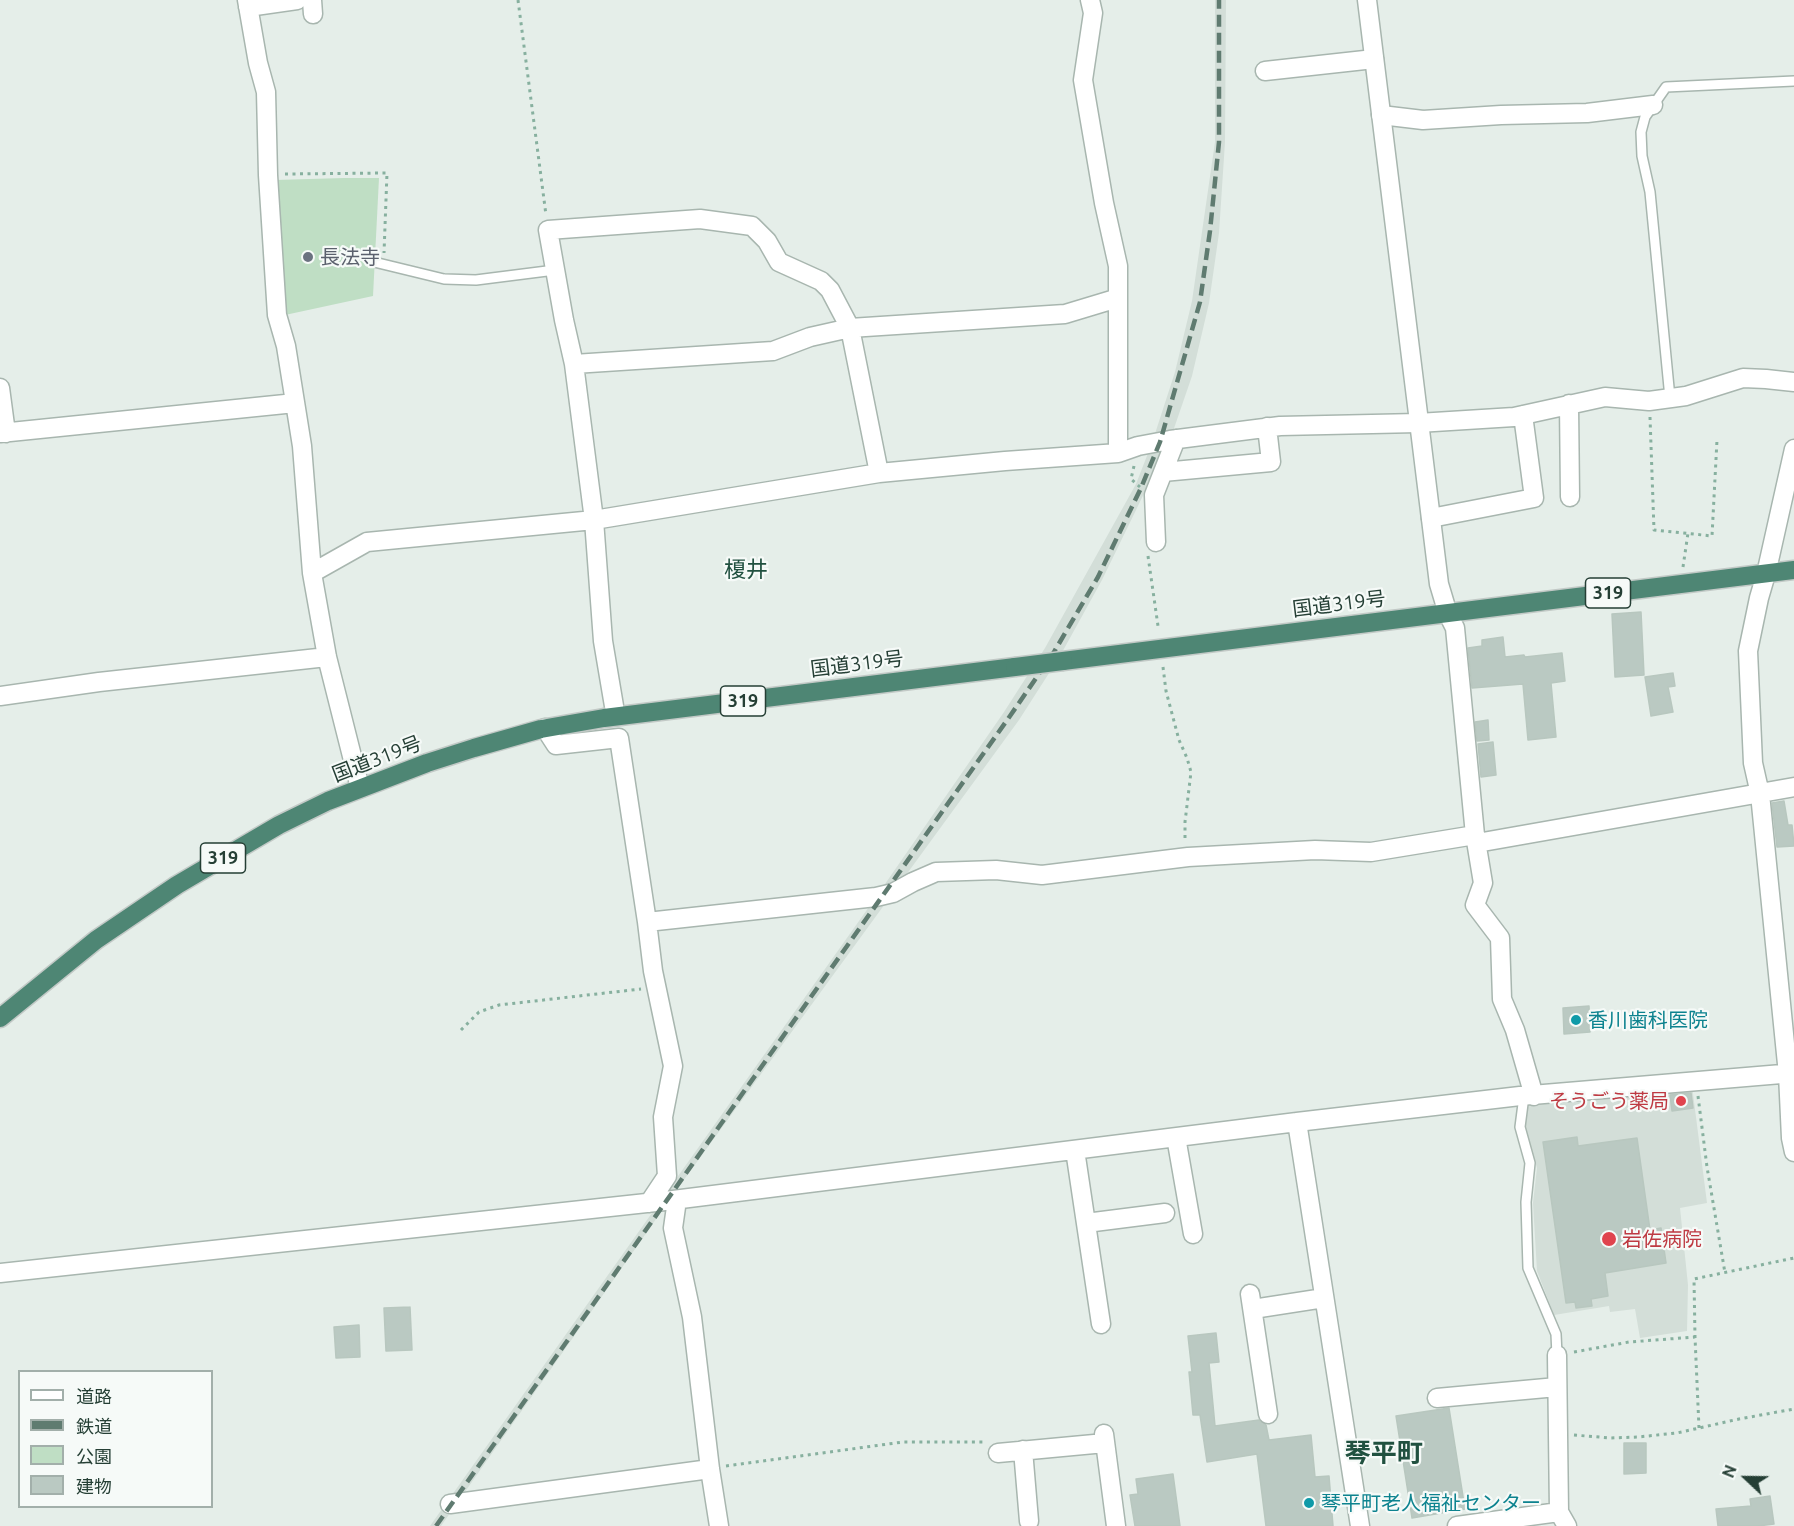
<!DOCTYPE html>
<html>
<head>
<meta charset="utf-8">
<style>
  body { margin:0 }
  #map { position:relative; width:1794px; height:1526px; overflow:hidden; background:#e5eee9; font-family:Ubuntu,"Noto Sans JP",sans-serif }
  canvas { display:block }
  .legend { position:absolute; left:18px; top:1370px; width:195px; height:138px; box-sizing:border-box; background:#f6faf8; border:2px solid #a2afaa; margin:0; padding:8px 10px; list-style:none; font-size:18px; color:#253f35 }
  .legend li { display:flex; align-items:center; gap:12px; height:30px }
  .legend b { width:30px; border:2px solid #a2afaa }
  .north { position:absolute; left:1716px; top:1448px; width:60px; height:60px; -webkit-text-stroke:4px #f6faf8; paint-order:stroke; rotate:292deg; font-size:16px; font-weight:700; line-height:24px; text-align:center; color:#253f35 }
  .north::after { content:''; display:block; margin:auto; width:21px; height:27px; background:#253f35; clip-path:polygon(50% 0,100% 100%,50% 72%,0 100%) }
</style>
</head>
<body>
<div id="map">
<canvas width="1794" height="1526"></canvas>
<ul class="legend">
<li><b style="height:8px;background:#fff"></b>道路</li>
<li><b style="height:8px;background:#5f7b70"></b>鉄道</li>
<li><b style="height:16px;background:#bfdec4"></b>公園</li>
<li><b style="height:16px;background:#bac9c2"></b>建物</li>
</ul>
<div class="north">N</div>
</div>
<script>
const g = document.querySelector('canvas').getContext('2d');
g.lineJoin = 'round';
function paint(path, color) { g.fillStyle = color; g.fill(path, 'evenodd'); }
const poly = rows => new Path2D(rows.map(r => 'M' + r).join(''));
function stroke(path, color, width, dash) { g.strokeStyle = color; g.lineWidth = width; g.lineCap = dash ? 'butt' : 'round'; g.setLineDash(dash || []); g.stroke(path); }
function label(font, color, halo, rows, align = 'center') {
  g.font = font + ' Ubuntu,"Noto Sans JP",sans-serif'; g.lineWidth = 4.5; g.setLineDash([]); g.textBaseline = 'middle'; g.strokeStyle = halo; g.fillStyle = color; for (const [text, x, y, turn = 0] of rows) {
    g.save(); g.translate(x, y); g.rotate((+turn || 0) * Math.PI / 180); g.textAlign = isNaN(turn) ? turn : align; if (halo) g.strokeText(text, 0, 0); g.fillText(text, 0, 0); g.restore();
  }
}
const built = poly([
  [1215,0,1226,0,1225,142,1219,233,1209,303,1192,376,1170,440,1102,580,1060,656,1019,720,675,1192,441,1526,430,1526,876,897,1004,712,1045,648,1136,484,1152,443,1175,372,1192,301,1215,142],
  [1692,1086,1707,1203,1680,1208,1688,1285,1687,1331,1640,1338,1635,1309,1610,1312,1609,1306,1554,1315,1537,1271,1533,1203,1537,1168,1526,1131,1525,1115,1531,1100]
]);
const green = poly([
  [344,178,379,178,373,296,285,315,275,180]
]);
const building = poly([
  [1641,612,1644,675,1615,677,1612,614,1641,612],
  [1503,637,1505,657,1524,655,1525,657,1562,653,1565,681,1551,683,1556,737,1528,740,1523,684,1472,688,1468,648,1482,646,1482,640,1503,637],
  [1673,673,1675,686,1668,687,1673,712,1651,716,1645,677,1673,673],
  [1488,720,1489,740,1477,741,1475,722,1488,720],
  [1493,742,1496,775,1481,777,1478,744,1493,742],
  [1784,801,1788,825,1792,825,1794,846,1777,847,1772,803,1784,801],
  [1589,1006,1590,1032,1564,1034,1563,1008,1589,1006],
  [1691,1093,1693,1108,1672,1111,1670,1095,1691,1093],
  [1577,1137,1578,1146,1637,1138,1650,1230,1661,1228,1666,1263,1605,1273,1608,1296,1591,1299,1592,1306,1576,1308,1575,1302,1566,1303,1543,1142,1577,1137],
  [410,1307,412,1350,386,1351,384,1308,410,1307],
  [359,1325,360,1357,336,1358,334,1327,359,1325],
  [1216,1333,1219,1362,1209,1363,1215,1426,1259,1420,1266,1425,1269,1440,1311,1435,1315,1477,1329,1476,1333,1526,1266,1526,1257,1454,1207,1462,1200,1415,1193,1415,1189,1372,1192,1372,1188,1336,1216,1333],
  [1449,1408,1465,1509,1412,1518,1396,1416,1449,1408],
  [1624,1443,1646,1443,1646,1473,1624,1474,1624,1443],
  [1173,1474,1180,1526,1135,1526,1130,1495,1138,1494,1136,1479,1173,1474],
  [1770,1496,1774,1524,1758,1526,1718,1526,1716,1509,1751,1506,1750,1499,1770,1496]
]);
const path = poly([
  [518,0,546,215],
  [285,174,387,173,384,253],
  [1650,417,1654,530,1712,536,1717,440],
  [1134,466,1131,479,1140,487],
  [1148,556,1158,626],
  [1683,567,1688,533],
  [1163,667,1166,691,1179,740,1187,758,1191,772,1185,822,1185,841],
  [461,1030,479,1012,499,1005,641,989],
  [1698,1096,1707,1167,1725,1273],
  [1574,1352,1629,1342,1695,1337],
  [1699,1428,1695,1337,1694,1279,1794,1258],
  [1574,1435,1610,1438,1638,1437,1677,1433,1739,1419,1794,1409],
  [726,1466,903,1442,985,1442]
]);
const service = poly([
  [374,262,444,279,476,280,555,270],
  [1670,398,1650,192,1642,156,1641,132,1645,117,1666,87,1794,81],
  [1524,1096,1520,1127,1530,1163,1526,1202,1528,1268,1556,1334,1557,1355]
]);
const minor = poly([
  [247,0,258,63,266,92,268,175,277,315,286,346,302,446,312,573,327,657,360,788],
  [312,0,313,14],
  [1090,0,1093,13,1083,80,1104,203,1118,266,1118,453],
  [248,7,297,0],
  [1265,71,1374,59],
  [1381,115,1423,120,1501,115,1587,113,1653,105],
  [574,364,773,351,810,337,850,328,1065,314,1118,298],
  [0,388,6,433],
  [1569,404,1570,497],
  [0,433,295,403],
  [1794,449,1766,574,1759,598,1748,651,1753,763,1760,794,1788,1074,1791,1138,1794,1152],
  [1163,472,1271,462,1267,427],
  [1431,518,1534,498,1523,415],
  [1156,542,1154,495,1176,439],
  [312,573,367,542,594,520,879,473,1005,461,1118,453,1138,446,1170,440,1280,426,1418,423,1514,417,1605,397,1649,401,1686,396,1743,378,1766,379,1794,382],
  [0,696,99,682,327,657],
  [614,706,603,641,594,520,574,364,564,320,548,230,700,219,752,226,767,241,779,262,821,281,830,290,850,328,879,473],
  [545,728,556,745,619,738,647,922],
  [1475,835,1483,883,1475,905,1500,938,1502,999,1515,1030,1534,1096],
  [1477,843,1794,787],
  [1297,1122,1360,1526],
  [1176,1137,1193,1234],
  [1075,1150,1101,1324],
  [677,1200,673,1228,692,1317,710,1469,719,1526],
  [649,1203,667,1176,663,1117,673,1066,653,971,647,922,876,897,893,893,913,882,936,872,996,870,1042,875,1188,857,1315,850,1371,852,1475,835,1455,628,1448,614],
  [1086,1223,1165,1213],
  [0,1273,665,1201,1297,1122,1520,1096,1794,1073],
  [1250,1294,1268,1414],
  [1253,1309,1324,1298],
  [1557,1355,1559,1512,1567,1526],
  [1437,1398,1557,1387],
  [1104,1434,1116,1526],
  [1023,1450,1029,1521],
  [998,1453,1105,1443],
  [450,1504,710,1469],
  [1457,1526,1559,1512]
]);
const tertiary = poly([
  [1367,0,1439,584,1448,614]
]);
const trunk = poly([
  [1063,661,1794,570],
  [0,1018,96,940,177,885,279,825,328,801,427,763,474,748,541,729,604,718,1015,667]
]);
const rail = poly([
  [436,1526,1010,716,1054,652,1098,577,1141,488,1160,442,1200,302,1210,231,1219,142,1219,0]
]);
const trunkBridge = poly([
  [1015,667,1063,661]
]);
const markers = [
  [308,257,6,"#6b7280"],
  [1576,1020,6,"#0f9aa8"],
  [1681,1101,6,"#e0444e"],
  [1609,1239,8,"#e0444e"],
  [1309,1503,6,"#0f9aa8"]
];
const shields = [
  [1608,593,45],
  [743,701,45],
  [223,858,45]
];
const shieldNames = [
  ["319",1608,593],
  ["319",743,701],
  ["319",223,858]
];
const worshipNames = [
  ["長法寺",320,257]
];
const streetNames = [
  ["国道319号",1339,604,-7],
  ["国道319号",857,664,-7],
  ["国道319号",377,759,-21]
];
const cultureNames = [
  ["香川歯科医院",1588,1020],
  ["琴平町老人福祉センター",1321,1503]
];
const healthNames = [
  ["そうごう薬局",1669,1101],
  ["岩佐病院",1622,1239,"left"]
];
const quarterNames = [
  ["榎井",746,570]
];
const districtNames = [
  ["琴平町",1384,1453]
];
paint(built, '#d3ded8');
paint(green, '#bfdec4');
paint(building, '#bac9c2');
stroke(building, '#b8c7bf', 1.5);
stroke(service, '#a8b6af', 12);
stroke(minor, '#a8b6af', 21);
stroke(tertiary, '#a8b6af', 21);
stroke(trunk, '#c2c9c6', 21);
stroke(path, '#87b09f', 3, [3, 4.5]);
stroke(service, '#fff', 9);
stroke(minor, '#fff', 18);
stroke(tertiary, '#fff', 18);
stroke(trunk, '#4e8674', 18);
stroke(rail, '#5f7b70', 4.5, [12, 6]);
stroke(trunkBridge, '#c2c9c6', 21, []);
stroke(trunkBridge, '#4e8674', 18);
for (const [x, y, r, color] of markers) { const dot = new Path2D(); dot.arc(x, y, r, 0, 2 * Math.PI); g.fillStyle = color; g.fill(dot); stroke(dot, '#f6faf8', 2); }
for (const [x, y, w] of shields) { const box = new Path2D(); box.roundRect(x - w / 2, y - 15, w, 30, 4.5); g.fillStyle = '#f6faf8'; g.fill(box); stroke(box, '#253f35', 1.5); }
label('bold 18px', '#253f35', null, shieldNames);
label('20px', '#5b616d', '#f6faf8', worshipNames, 'left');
label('20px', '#253f35', '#f6faf8', streetNames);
label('20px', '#0d838f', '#f6faf8', cultureNames, 'left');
label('20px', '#be3a42', '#f6faf8', healthNames, 'right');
label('22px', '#215140', '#f6faf8', quarterNames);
label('bold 26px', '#215140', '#f6faf8', districtNames);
</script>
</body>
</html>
